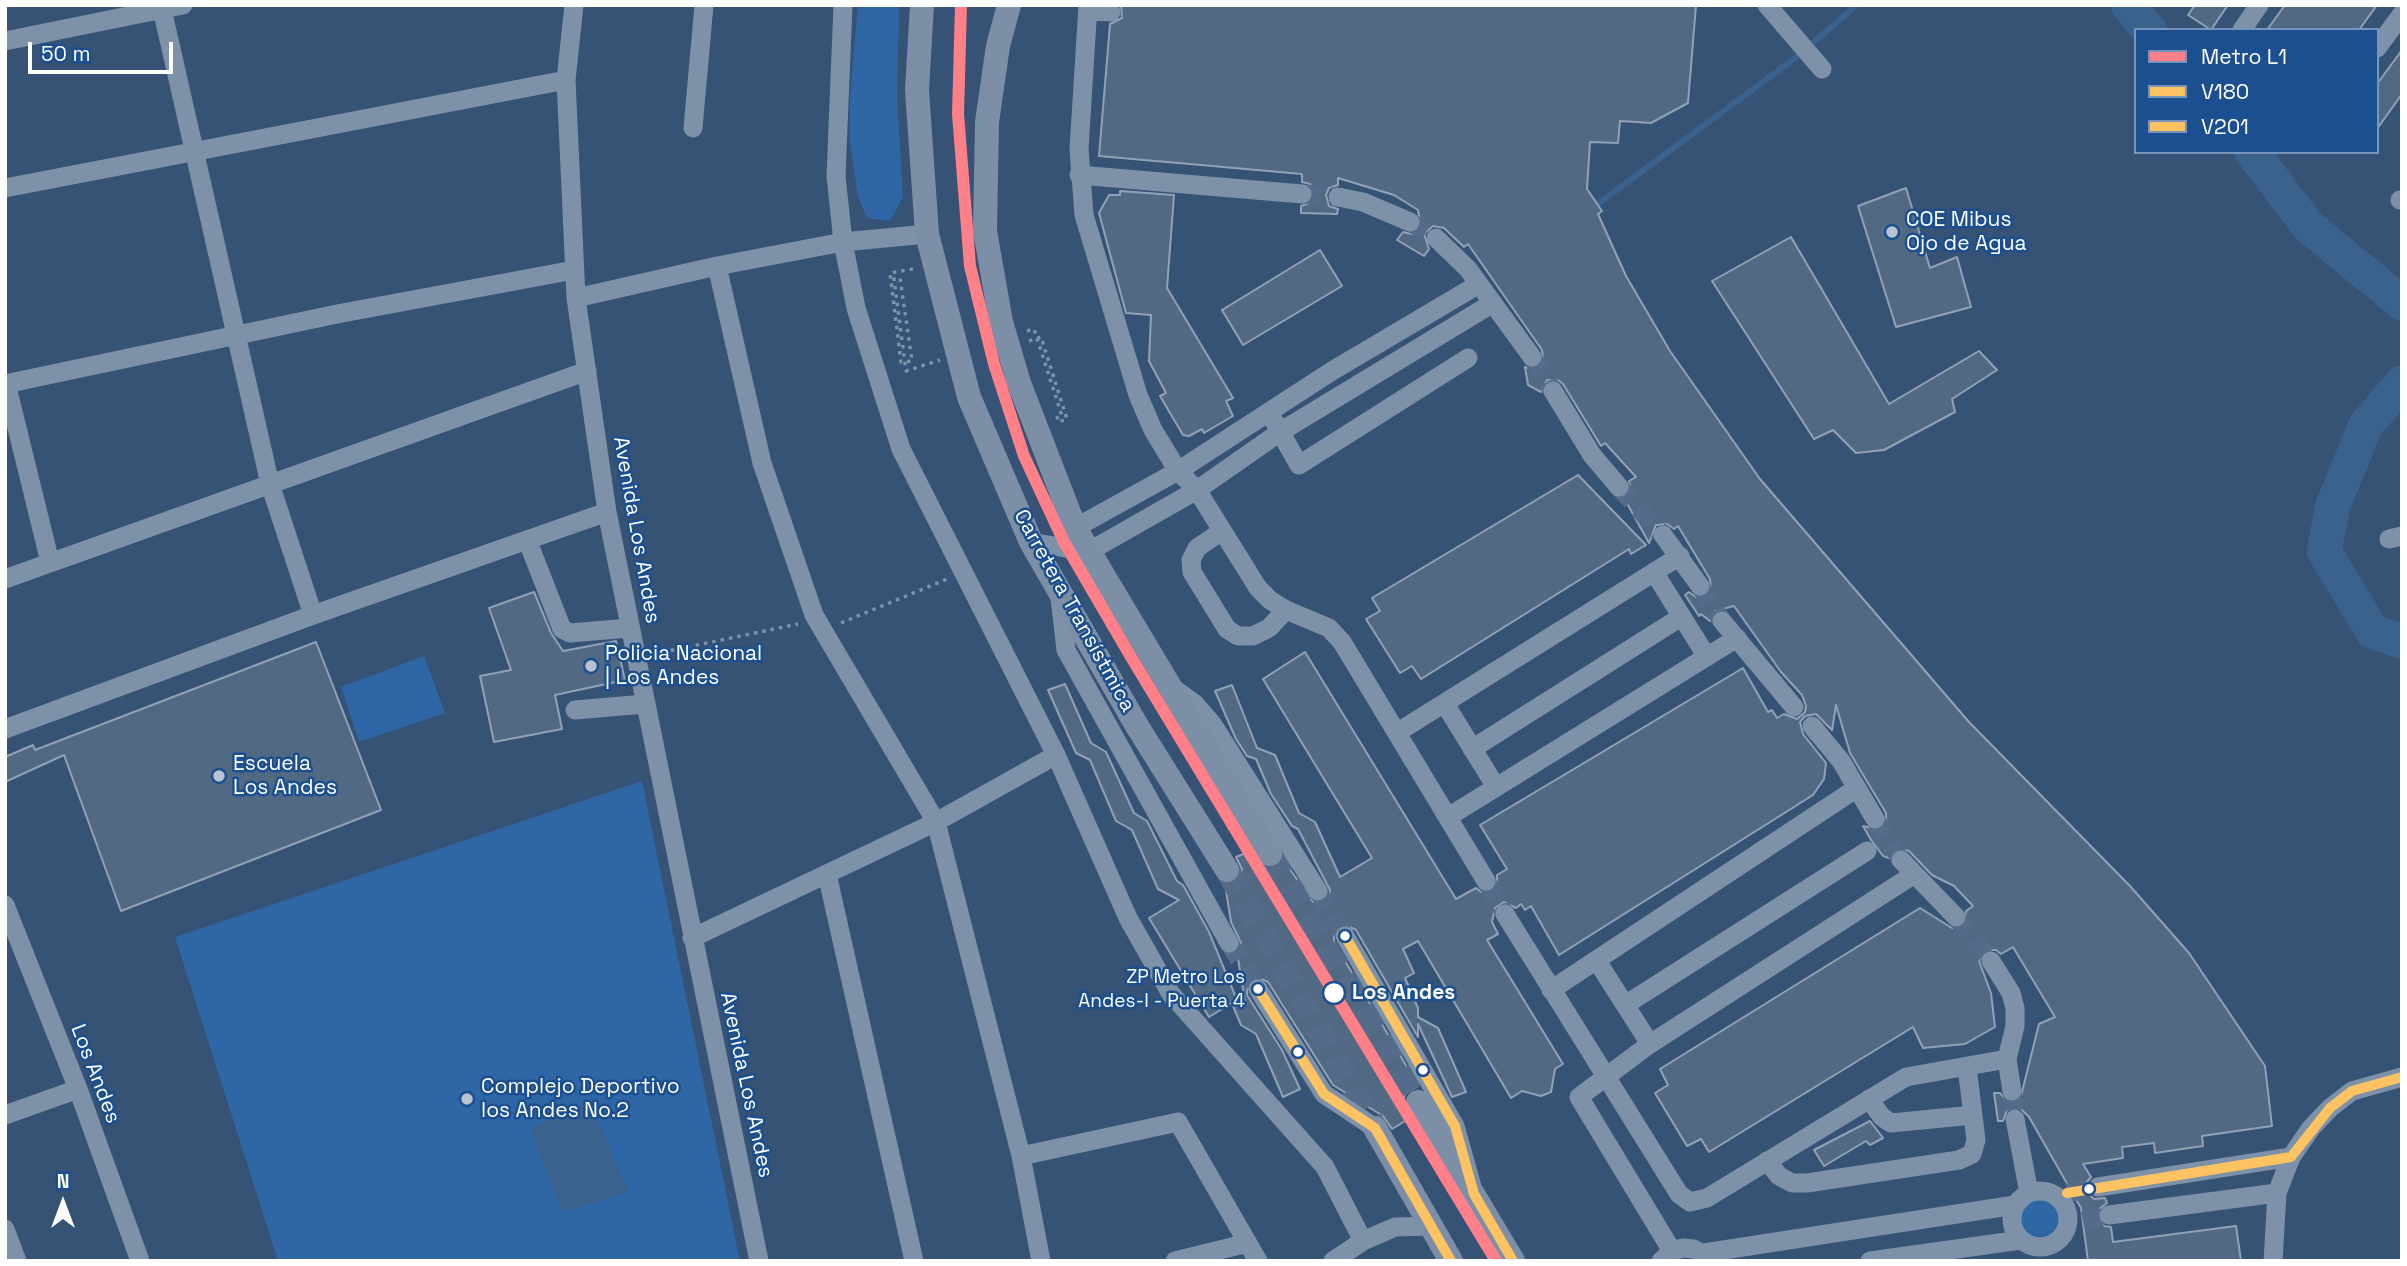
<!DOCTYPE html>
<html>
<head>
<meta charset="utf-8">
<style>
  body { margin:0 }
  #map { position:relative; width:2407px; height:1266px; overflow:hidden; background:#365274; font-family:"Space Grotesk",sans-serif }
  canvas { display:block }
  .frame { position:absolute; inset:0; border:7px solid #fff; pointer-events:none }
  .legend { position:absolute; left:2134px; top:28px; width:245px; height:126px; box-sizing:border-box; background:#1b4f8f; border:2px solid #7695bc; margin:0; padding:9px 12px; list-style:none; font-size:21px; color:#fff }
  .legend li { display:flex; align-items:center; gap:14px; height:35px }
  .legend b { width:35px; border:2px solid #7695bc }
  .north { position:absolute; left:28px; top:1168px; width:70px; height:70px; -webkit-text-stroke:5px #1b4f8f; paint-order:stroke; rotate:0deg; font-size:19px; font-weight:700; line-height:28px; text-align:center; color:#fff }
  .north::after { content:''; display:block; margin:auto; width:24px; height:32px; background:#fff; clip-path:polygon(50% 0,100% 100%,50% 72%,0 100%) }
  .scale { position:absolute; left:28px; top:42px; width:145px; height:32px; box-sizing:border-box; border:4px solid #fff; border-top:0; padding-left:9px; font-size:21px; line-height:24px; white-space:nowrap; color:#fff; -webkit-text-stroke:5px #1b4f8f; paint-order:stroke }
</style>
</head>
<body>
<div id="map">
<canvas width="2407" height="1266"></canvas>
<div class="frame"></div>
<ul class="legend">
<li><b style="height:9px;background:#ff8089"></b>Metro L1</li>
<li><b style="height:9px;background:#fdc363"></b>V180</li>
<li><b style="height:9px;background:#fdc363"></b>V201</li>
</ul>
<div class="north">N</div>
<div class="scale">50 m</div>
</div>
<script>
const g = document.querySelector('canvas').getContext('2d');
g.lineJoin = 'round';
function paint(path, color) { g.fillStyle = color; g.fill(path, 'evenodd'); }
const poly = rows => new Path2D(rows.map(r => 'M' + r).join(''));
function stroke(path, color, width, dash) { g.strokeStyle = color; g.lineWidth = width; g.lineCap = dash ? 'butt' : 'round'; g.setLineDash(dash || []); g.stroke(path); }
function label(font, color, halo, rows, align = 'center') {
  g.font = font + ' "Space Grotesk",sans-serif'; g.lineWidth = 5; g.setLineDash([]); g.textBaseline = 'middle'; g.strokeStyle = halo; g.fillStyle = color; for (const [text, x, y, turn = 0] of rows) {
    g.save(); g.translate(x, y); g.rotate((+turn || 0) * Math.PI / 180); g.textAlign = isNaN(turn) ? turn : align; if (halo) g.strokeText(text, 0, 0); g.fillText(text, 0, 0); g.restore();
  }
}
const green = poly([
  [858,5,899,5,897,97,903,197,890,221,867,218,858,196,850,144,850,97],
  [424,656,445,713,359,742,341,687],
  [642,781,740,1261,278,1261,175,937],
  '2018 1219a22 22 0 1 1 44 0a22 22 0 1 1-44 0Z'
]);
const water = poly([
  [590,1102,628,1192,563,1212,530,1129]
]);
const stream = poly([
  [1599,203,1794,59,1857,5]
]);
const river = poly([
  [2128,5,2149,30],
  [2252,152,2308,226,2402,303],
  [2402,383,2366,425,2333,505,2324,551,2373,632,2402,641]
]);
const building = poly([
  [1121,5,1696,5,1688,103,1651,123,1620,121,1618,143,1590,142,1587,189,1602,211,1598,214,1626,276,1670,351,1760,479,1969,722,2130,886,2189,953,2265,1066,2272,1126,2202,1136,2203,1146,2155,1153,2154,1143,2122,1147,2123,1158,2083,1164,2091,1177,2086,1183,2088,1194,2094,1199,2105,1198,2107,1203,2098,1210,2097,1217,2104,1226,2111,1227,2113,1242,2236,1226,2241,1261,2088,1261,2081,1208,2029,1117,2020,1108,2013,1107,2007,1110,2003,1121,1998,1121,1994,1093,2000,1093,2008,1103,2020,1100,2039,1024,2055,1017,2013,947,2001,954,1996,950,1985,950,1979,961,1991,993,1995,1027,1965,1044,1923,1048,1913,1027,1709,1152,1701,1139,1687,1146,1655,1093,1668,1085,1660,1069,1920,908,1952,928,1958,929,1965,925,1966,911,1973,906,1954,886,1932,875,1909,851,1897,848,1889,858,1883,856,1871,840,1863,826,1881,830,1886,824,1886,813,1850,753,1836,705,1832,730,1816,714,1805,716,1800,722,1803,734,1826,763,1824,779,1813,795,1559,955,1531,906,1525,910,1521,904,1516,908,1504,902,1495,908,1492,922,1498,934,1487,940,1563,1064,1555,1069,1551,1092,1541,1096,1522,1091,1511,1098,1418,941,1403,949,1414,973,1405,978,1418,1008,1418,1017,1438,1028,1466,1092,1452,1097,1418,1024,1418,1037,1356,930,1344,924,1334,931,1334,942,1418,1086,1405,1094,1403,1102,1410,1118,1392,1129,1383,1116,1333,1085,1268,982,1257,977,1248,983,1247,995,1282,1050,1300,1089,1283,1097,1256,1034,1241,1025,1233,1006,1245,1002,1237,952,1241,943,1231,922,1225,884,1234,883,1240,876,1242,869,1236,857,1251,851,1263,867,1271,869,1282,863,1289,868,1313,902,1319,903,1330,898,1330,890,1298,829,1292,826,1271,794,1256,759,1247,756,1236,739,1215,691,1232,685,1257,748,1275,755,1299,813,1315,822,1340,877,1372,858,1263,679,1305,652,1456,899,1476,888,1481,892,1492,892,1497,886,1497,875,1507,869,1480,825,1743,668,1768,712,1772,710,1777,718,1784,714,1797,719,1805,712,1806,706,1802,695,1781,672,1734,606,1715,611,1710,621,1701,614,1699,616,1685,595,1689,592,1696,597,1707,596,1711,590,1710,579,1678,526,1674,529,1667,524,1656,525,1649,543,1624,498,1631,490,1629,481,1636,477,1605,443,1601,446,1563,384,1558,380,1547,380,1541,392,1528,385,1525,367,1533,369,1540,366,1543,361,1542,350,1468,244,1464,247,1444,228,1433,226,1424,234,1429,249,1424,256,1397,240,1403,232,1412,234,1421,227,1418,210,1394,195,1338,178,1338,185,1329,188,1326,195,1329,206,1338,209,1337,214,1301,213,1301,206,1312,202,1314,194,1310,184,1302,182,1302,174,1099,156,1110,24,1122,18,1121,5],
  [2195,5,2228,5,2211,30,2188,15,2195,5],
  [2285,5,2377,5,2359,30,2267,30,2285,5],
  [2402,50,2402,94,2377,129,2377,84,2402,50],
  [1906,188,1930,268,1957,257,1971,307,1896,327,1858,206,1906,188],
  [1120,191,1174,195,1167,288,1233,398,1226,401,1233,416,1204,433,1202,429,1189,436,1183,435,1160,396,1166,393,1149,361,1151,315,1126,313,1099,213,1109,195,1120,195,1120,191],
  [1791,237,1889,404,1979,351,1997,370,1952,399,1955,412,1884,450,1856,453,1833,430,1814,439,1712,281,1791,237],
  [1320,250,1342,286,1243,345,1222,310,1320,250],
  [1578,475,1646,545,1631,554,1629,549,1421,679,1412,666,1400,673,1366,619,1380,611,1372,598,1578,475],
  [534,592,551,633,563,651,616,641,625,680,555,695,562,729,494,742,480,676,511,670,489,608,534,592],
  [316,642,381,810,121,911,64,755,5,782,5,757,33,745,35,750,316,642],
  [1065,684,1091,743,1106,752,1134,813,1147,821,1177,881,1183,885,1209,932,1237,1000,1209,1017,1149,918,1179,900,1158,889,1132,830,1116,821,1090,760,1076,753,1048,690,1065,684],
  [1870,1121,1883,1138,1870,1145,1866,1141,1824,1166,1814,1150,1870,1121]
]);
const minorTunnel = poly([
  [1302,194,1338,197],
  [1410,222,1436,238],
  [1532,357,1553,391],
  [1619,487,1663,535],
  [1700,586,1722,621],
  [1875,819,1901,860],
  [1486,881,1505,914],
  [1318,891,1345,936],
  [1956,917,1991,961],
  [1229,943,1258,989],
  [2012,1091,2015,1119],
  [2067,1193,2098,1187],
  [2083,1221,2109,1215]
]);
const majorTunnel = poly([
  [1270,854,1418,1102],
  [1227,870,1375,1128]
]);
const path = poly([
  [913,269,890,273,901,362,912,361,900,278,894,279,906,371,940,360],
  [1027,331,1034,329,1062,416,1054,419],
  [1029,341,1041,337,1067,419,1058,422],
  [841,623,947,579],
  [654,654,798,624]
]);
const minor = poly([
  [574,5,566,80,576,298,607,512,759,1261],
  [843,5,836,176,843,242,856,308,901,449,1056,755,1128,918,1171,994,1325,1167,1363,1241],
  [1088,5,1079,149,1084,215,1138,395,1153,430,1178,471,1197,490,1258,588,1270,600,1286,610,1329,628,1342,642,1486,881],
  [1767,5,1822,69],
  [162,9,270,484,313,615],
  [1088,11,1111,12],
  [2242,30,2259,5],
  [5,41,183,5],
  [2377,48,2402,14],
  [693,128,704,5],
  [1079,175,1302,194],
  [5,188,566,80],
  [1338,197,1363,202,1410,222],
  [2400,200,2402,200],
  [1436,238,1468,269,1532,357],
  [717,266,762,463,814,615,936,822,1021,1156,1041,1261],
  [576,298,717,266,843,242,927,234],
  [6,383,50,562],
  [5,384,337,314,574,270],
  [1553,391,1592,455,1619,487],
  [1274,421,1299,465,1468,358],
  [1075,528,1178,471,1332,371,1479,284],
  [1222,531,1197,548,1191,560,1192,572,1227,629,1238,636,1253,636,1269,628,1286,610],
  [1663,535,1700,586],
  [2389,539,2402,536],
  [528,542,562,629,570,633,629,628],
  [1031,542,1088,552,1197,490,1280,432,1493,303],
  [1654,572,1707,657],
  [5,579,587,371],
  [1060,598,1066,650,1229,943],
  [1722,621,1794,707],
  [1173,688,1195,704,1213,725,1318,891],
  [1445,704,1496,787],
  [575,710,645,704],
  [1812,726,1841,761,1875,819],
  [5,729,313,615,607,512],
  [1398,732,1680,556],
  [1472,749,1681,617],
  [1448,817,1737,638],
  [1901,860,1956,917],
  [827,874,914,1261],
  [5,905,78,1089,140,1261],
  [1505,914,1679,1194,1690,1202,1707,1198,1906,1077,2007,1059],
  [1345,936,1455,1126,1471,1183],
  [692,938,936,822,1056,755],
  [1597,961,1650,1044],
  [1991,961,2011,993,2015,1008,2015,1026,2007,1059,2012,1091],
  [1258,989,1324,1094,1375,1128],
  [1551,990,1857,788],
  [1625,1005,1867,851],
  [1869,1099,1882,1117,1891,1123,1973,1115],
  [5,1115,78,1089],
  [2015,1119,2029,1193],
  [1021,1156,1178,1122,1258,1261],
  [1767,1161,1779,1176,1792,1183,1807,1183,1959,1160,1972,1154,1976,1140,1967,1067],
  [2098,1187,2291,1157],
  '2012 1219a28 28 0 1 1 56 0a28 28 0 1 1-56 0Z',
  [2109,1215,2277,1193],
  [5,1229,17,1261],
  [1672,1251,1579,1097,1650,1044,1913,875],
  [1704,1253,2015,1205],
  [1175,1261,1248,1243],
  [1333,1261,1363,1241,1395,1227,1431,1226],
  [1661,1261,1672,1251,1683,1248,1694,1249,1712,1260],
  [1870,1261,2021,1240],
  [2273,1261,2277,1193,2291,1157,2311,1128,2330,1108,2352,1091,2402,1077]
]);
const major = poly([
  [922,5,917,90,927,234,969,397,1031,542,1137,726,1227,870],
  [1009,5,998,46,987,122,985,231,1001,322,1019,383,1075,528,1270,854],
  [1418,1102,1513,1261],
  [1375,1128,1451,1261]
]);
const bus1 = poly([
  [1345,936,1455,1126,1474,1194,1513,1261],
  [1258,989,1324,1094,1375,1128,1451,1261]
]);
const bus2 = poly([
  [2067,1193,2291,1157,2330,1108,2352,1091,2402,1077]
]);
const metro1 = poly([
  [961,5,958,114,970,266,994,364,1024,456,1064,542,1131,657,1496,1261]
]);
const markers = [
  [1892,232,7,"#b9c2ce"],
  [591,666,7,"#b9c2ce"],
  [219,776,7,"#b9c2ce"],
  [1345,936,6,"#fff"],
  [1258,989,6,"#fff"],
  [1334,993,11,"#fff"],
  [1298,1052,6,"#fff"],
  [1423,1070,6,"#fff"],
  [467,1099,7,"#b9c2ce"],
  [2089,1189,6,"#fff"]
];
const busNames = [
  ["ZP Metro Los",1245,978],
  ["Andes-I - Puerta 4",1245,1002]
];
const poiNames = [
  ["COE Mibus",1906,220],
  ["Ojo de Agua",1906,244],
  ["Policia Nacional",605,654],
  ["| Los Andes",605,678],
  ["Escuela",233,764],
  ["Los Andes",233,788],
  ["Complejo Deportivo",481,1087],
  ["los Andes No.2",481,1111]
];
const streetNames = [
  ["Avenida Los Andes",636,530,80],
  ["Carretera Transístmica",1074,611,61],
  ["Los Andes",95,1074,69],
  ["Avenida Los Andes",746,1085,78]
];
const stopNames = [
  ["Los Andes",1352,993]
];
paint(green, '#2f66a5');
paint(water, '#3b618d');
stroke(stream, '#3b618d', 6);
stroke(river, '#3b618d', 35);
paint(building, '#526984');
stroke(building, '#92a2b6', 2);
stroke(minorTunnel, '#546c89', 19, [19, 10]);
stroke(majorTunnel, '#546c89', 24, [24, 12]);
stroke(path, '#7d92a8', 3.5, [3.5, 5]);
stroke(minor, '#7d92a8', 19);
stroke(major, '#7d8ea7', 24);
stroke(bus1, '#fdc363', 10);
stroke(bus2, '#fdc363', 10);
stroke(metro1, '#ff8089', 12);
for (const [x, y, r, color] of markers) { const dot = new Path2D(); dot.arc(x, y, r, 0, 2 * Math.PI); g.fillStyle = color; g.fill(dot); stroke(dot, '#1b4f8f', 2.5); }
label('19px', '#fff', '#1b4f8f', busNames, 'right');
label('21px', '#fff', '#1b4f8f', poiNames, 'left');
label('21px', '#fff', '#1b4f8f', streetNames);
label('bold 21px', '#fff', '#1b4f8f', stopNames, 'left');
</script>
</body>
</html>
